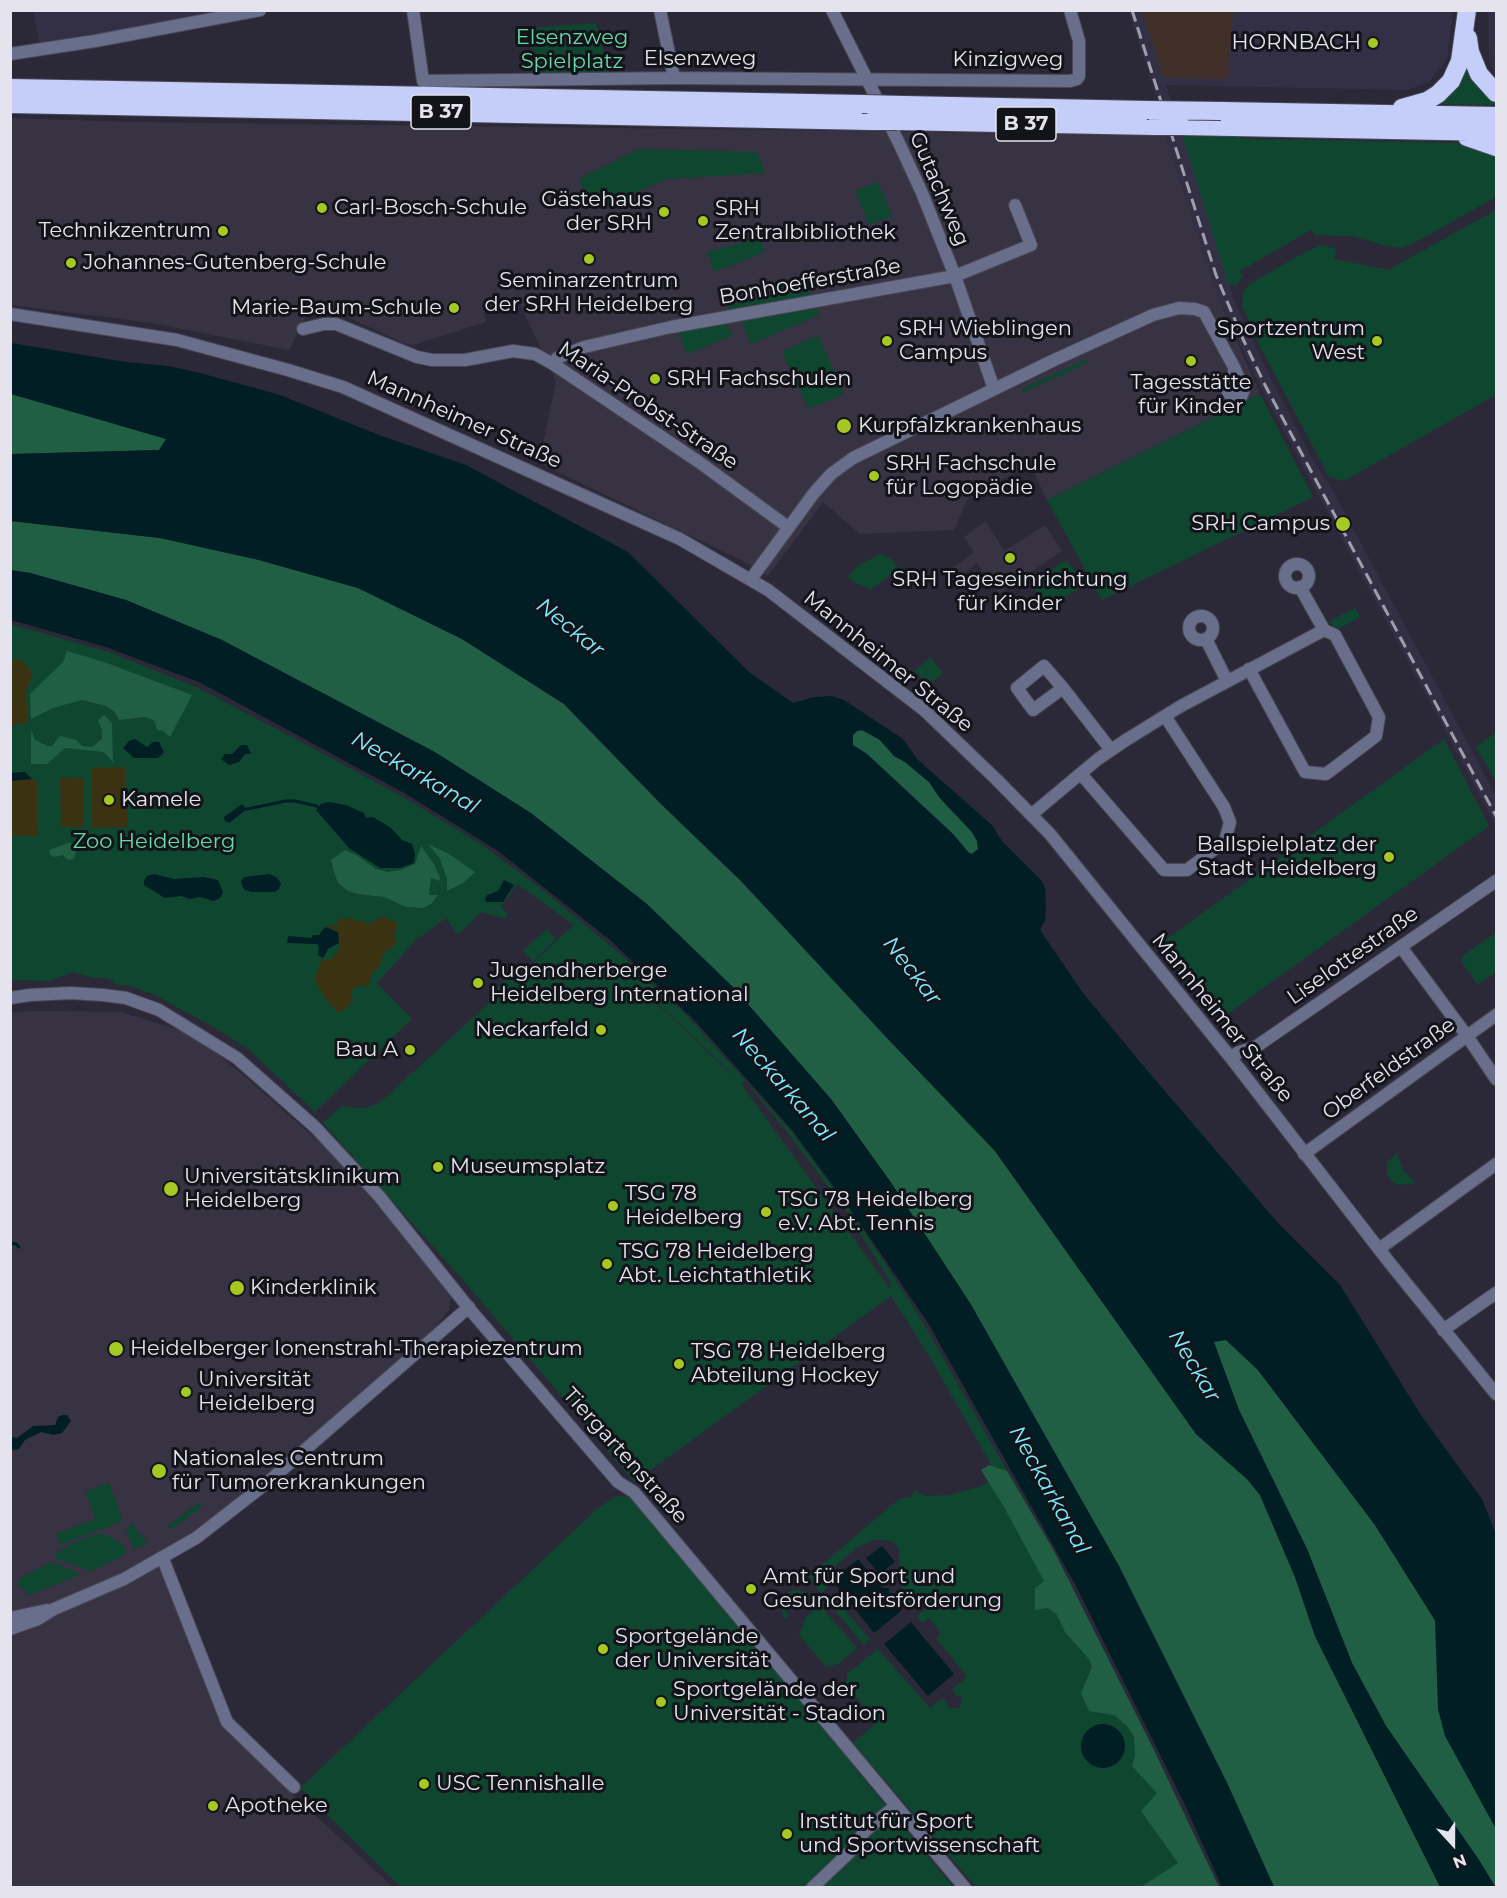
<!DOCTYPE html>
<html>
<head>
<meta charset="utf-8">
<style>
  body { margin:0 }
  #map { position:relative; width:1507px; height:1898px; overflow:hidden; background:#2b2938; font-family:Montserrat,sans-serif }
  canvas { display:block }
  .frame { position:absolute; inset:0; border:12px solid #e4e3ee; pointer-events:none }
  .north { position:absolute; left:1423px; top:1814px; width:60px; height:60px; -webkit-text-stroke:4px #13131a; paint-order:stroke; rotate:159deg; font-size:16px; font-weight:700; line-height:24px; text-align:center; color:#e4e3ee }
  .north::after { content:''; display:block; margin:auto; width:21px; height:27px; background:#e4e3ee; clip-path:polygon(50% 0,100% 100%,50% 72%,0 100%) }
</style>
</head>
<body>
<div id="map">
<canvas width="1507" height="1898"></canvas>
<div class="frame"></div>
<div class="north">N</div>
</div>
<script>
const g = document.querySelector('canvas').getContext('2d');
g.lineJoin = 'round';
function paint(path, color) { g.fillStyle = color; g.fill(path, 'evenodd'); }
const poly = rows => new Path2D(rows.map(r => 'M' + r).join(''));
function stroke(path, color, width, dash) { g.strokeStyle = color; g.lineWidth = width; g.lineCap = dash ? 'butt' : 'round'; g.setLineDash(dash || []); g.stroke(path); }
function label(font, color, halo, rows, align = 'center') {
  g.font = font + ' Montserrat,sans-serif'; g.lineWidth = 6; g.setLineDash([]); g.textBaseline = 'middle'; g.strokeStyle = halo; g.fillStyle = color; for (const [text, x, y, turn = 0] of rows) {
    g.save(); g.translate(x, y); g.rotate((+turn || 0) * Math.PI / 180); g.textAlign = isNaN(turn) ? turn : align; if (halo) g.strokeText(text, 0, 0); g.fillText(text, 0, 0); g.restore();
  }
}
const built = poly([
  [33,11,211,11,213,24,40,45],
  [1128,11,1453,11,1447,59,1429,82,1407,90,1166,85,1171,101,1158,100],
  [1488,11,1496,11,1496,75,1494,73,1489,59],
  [1182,134,1236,305,1271,379,1313,460,1334,493,1496,796,1496,825,1262,390,1218,298,1165,135]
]);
const industrial = poly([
  [1142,11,1233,11,1228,79,1164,78]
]);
const education = poly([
  [11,118,132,122,1165,135,1218,298,1260,394,1047,500,1030,464,967,500,954,530,860,534,823,502,768,576,743,561,539,463,556,381,519,302,484,312,486,322,413,345,405,344,314,301,289,350,152,323,11,305],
  [986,521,1004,551,1045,525,1062,551,999,594,977,563,953,583,946,573,974,552,964,537],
  [37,1011,121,1012,195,1035,257,1087,336,1157,450,1290,451,1298,449,1310,429,1335,242,1496,193,1533,153,1558,161,1569,223,1724,292,1794,393,1887,11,1887,10,1012]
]);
const green = poly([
  [596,23,609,73,534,75,531,28],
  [1467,59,1496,97,1496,105,1431,104],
  [1182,134,1211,134,1250,139,1466,143,1496,155,1496,197,1416,242,1401,248,1388,246,1351,236,1315,235,1311,230,1240,271,1243,277,1235,286,1228,284],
  [639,149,757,152,765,173,667,179,593,210,579,179],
  [878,182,892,216,869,225,855,191],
  [1496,210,1496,395,1344,481,1329,477,1253,333,1242,305,1243,292,1250,284,1303,253,1322,245,1336,249,1334,259,1388,270],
  [760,238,765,252,714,272,707,252],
  [803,278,812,298,730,313,727,307],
  [815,304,819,315,751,344,740,317],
  [725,320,732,336,687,354,677,329],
  [818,335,844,394,809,409,782,352],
  [1086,359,1089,362,1023,393,1022,389],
  [1260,394,1313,497,1102,600,1047,500],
  [880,554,890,558,899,569,871,589,855,583,847,577,858,566],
  [1066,560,1085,584,1048,609,1031,584],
  [1355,608,1360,617,1335,631,1330,621],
  [10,624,112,653,198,688,307,745,403,797,479,843,539,887,619,953,687,1016,791,1131,852,1213,924,1324,1007,1471,992,1466,929,1356,891,1296,634,1482,470,1288,323,1123,342,1106,362,1108,378,1104,499,994,495,990,510,975,515,979,574,925,517,884,501,907,508,914,505,919,481,912,458,935,446,918,416,940,377,983,412,1019,315,1112,247,1048,217,1029,155,995,130,986,115,984,109,978,93,978,73,972,49,981,11,980],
  [628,975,720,1062,737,1080,628,976],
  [745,1081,788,1133,846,1211,890,1281,891,1290,741,1084],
  [930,657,943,673,928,686,915,671],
  [1496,732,1496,782,1476,747],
  [1444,739,1489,826,1223,1017,1164,941],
  [546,929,556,939,533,961,523,951],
  [1495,933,1496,936,1496,972,1478,985,1463,964,1462,959,1464,955],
  [1397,1153,1403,1171,1416,1183,1399,1185,1392,1181,1387,1174,1387,1162],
  [999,1477,1067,1597,1199,1863,1163,1887,976,1887,853,1743,877,1722,845,1685,847,1679,847,1674,878,1649,930,1708,943,1698,949,1708,956,1709,960,1707,962,1697,960,1695,958,1697,952,1689,967,1677,936,1638,941,1633,929,1618,922,1623,916,1616,927,1609,925,1600,917,1598,908,1606,904,1601,900,1575,899,1552,897,1545,891,1541,877,1539,859,1546,823,1577,822,1581,828,1587,821,1593,812,1583,810,1578,811,1574,899,1499,911,1497,915,1491,926,1496,950,1495,979,1487],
  [109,1482,123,1521,60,1545,56,1534,95,1519,85,1492],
  [616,1496,632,1497,953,1887,401,1887,300,1788,597,1509],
  [200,1502,202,1507,170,1530,167,1526],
  [131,1523,147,1542,140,1547,135,1549,126,1533],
  [102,1533,122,1543,126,1550,126,1554,91,1571,55,1558,54,1556,59,1551,70,1545,85,1538],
  [51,1562,77,1572,79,1575,30,1595,18,1585,19,1579],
  [794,1590,804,1591,812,1597,808,1600,803,1595,796,1593,789,1596,784,1606,789,1616,785,1619,780,1606,782,1601,789,1592],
  [832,1595,870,1639,864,1645,826,1600],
  [820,1605,857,1648,838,1664,826,1667,799,1635,806,1617]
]);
const forest = poly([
  [10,394,74,411,167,439,159,450,11,454],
  [10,521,160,538,259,560,358,588,462,639,564,704,660,803,741,881,887,1038,995,1151,1196,1434,1248,1480,1260,1495,1295,1577,1315,1636,1440,1887,1274,1887,1228,1785,1119,1566,970,1303,892,1184,831,1099,732,986,222,640,126,600,30,573,11,570],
  [67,651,104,662,192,695,170,737,163,731,157,730,155,721,151,719,144,717,119,720,115,712,106,706,82,700,53,708,31,719,30,694,63,662],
  [104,715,112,723,113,762,104,752,65,748,47,764,31,764,31,730,35,740,48,746,52,746,60,736,76,740,82,746,92,747,102,739,102,730,98,720],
  [862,730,880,740,894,756,905,762,929,782,945,804,972,832,977,841,978,849,972,854,969,853,953,834,867,754,853,745,853,735,857,731],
  [68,843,76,844,77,847,74,859,68,860,63,855,55,857,50,855,49,850],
  [428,844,449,854,475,872,463,883,447,891,447,879,440,859],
  [421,846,434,864,440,878,439,881,431,878,429,895,438,895,431,904,423,908,406,907,384,897,358,894,348,891,338,883,334,872,331,860,345,850,356,855,376,869,388,872,401,870,415,864],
  [1226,1340,1258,1370,1375,1525,1496,1718,1496,1887,1479,1860,1386,1726,1352,1663,1307,1549,1239,1410,1213,1341],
  [989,1465,1007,1471,1054,1551,1151,1744,1219,1887,1141,1887,1178,1863,1141,1811,1157,1793,1132,1766,1135,1756,1134,1736,1126,1725,1114,1715,1089,1711,1081,1693,1092,1667,1089,1659,1065,1632,1057,1615,1048,1608,1035,1610,1035,1588,1044,1581,1004,1507,981,1470]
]);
const sand = poly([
  [15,659,22,661,33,673,26,691,28,723,16,724,11,728,11,661],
  [123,767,125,769,128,827,92,828,92,768],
  [25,772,37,783,38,836,11,836,11,773],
  [60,777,83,778,83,827,61,827],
  [386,917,393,922,398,922,394,936,397,943,383,954,381,964,369,978,371,982,368,985,358,986,351,991,353,1000,343,1011,338,1013,325,998,314,979,322,959,330,960,340,948,338,932,328,927,329,925,338,926,338,919,354,918,354,921,365,921,366,924,369,924,378,919]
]);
const water = poly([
  [11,343,126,362,168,366,200,373,280,395,379,435,466,465,628,552,749,672,793,703,814,697,831,696,844,700,903,739,918,760,992,825,1002,841,1042,881,1045,888,1046,908,1045,920,1040,930,1083,993,1146,1069,1278,1223,1340,1285,1421,1415,1482,1499,1496,1534,1496,1829,1445,1736,1438,1709,1435,1620,1375,1525,1258,1370,1226,1340,1214,1342,1239,1410,1307,1549,1352,1663,1386,1726,1479,1860,1495,1887,1440,1887,1315,1636,1295,1577,1260,1495,1248,1480,1196,1434,995,1151,887,1038,741,881,660,803,564,704,462,639,358,588,259,560,160,538,11,521,11,454,159,450,166,439,11,394],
  [862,730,880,740,894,756,905,762,929,782,939,797,972,832,977,841,978,849,972,854,969,853,953,834,867,754,853,745,853,735,857,731],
  [10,570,30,573,126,600,222,640,435,752,531,813,647,904,732,986,831,1099,892,1184,970,1303,1119,1566,1228,1785,1274,1887,1222,1887,1184,1803,1076,1586,928,1323,853,1213,792,1130,696,1022,610,940,498,851,406,794,201,683,106,647,11,620],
  [135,739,147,747,153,742,159,742,164,752,158,758,134,758,123,748,129,741],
  [241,745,247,745,251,754,245,754,239,762,229,765,221,759,225,754,232,754],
  [25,772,32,779,11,781,11,773],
  [329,802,346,805,364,813,366,818,373,817,391,828,402,840,412,844,415,854,414,863,400,868,380,868,349,848,316,810,321,804],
  [242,804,247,809,229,823,225,821,224,817],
  [154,874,174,879,204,877,218,880,223,892,220,898,214,901,200,897,190,899,181,896,165,898,144,885,144,881,147,876],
  [269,874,276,877,281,883,279,889,275,892,252,892,245,890,242,886,241,881,244,877],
  [504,880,514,885,503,902,486,902,485,899,487,895,498,891],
  [325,927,338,932,339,943,329,948,323,958,318,955,319,947,317,944,287,943,288,936,311,938,313,935,319,935],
  [62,1415,67,1415,71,1421,62,1433,54,1435,41,1432,25,1440,19,1449,11,1450,11,1437,17,1438,33,1426,55,1425,58,1417],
  [882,1546,895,1562,879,1574,866,1558],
  [858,1559,882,1588,889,1588,889,1595,901,1611,874,1633,832,1580],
  [911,1622,954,1674,928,1696,884,1644],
  '1081 1746a22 22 0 1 1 44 0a22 22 0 1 1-44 0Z'
]);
const stream = poly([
  [247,809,286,801,295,801,317,806],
  [10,1243,16,1244,19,1247]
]);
const minor = poly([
  [413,10,423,81,674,78,1070,81,1077,79,1079,76,1079,41,1070,10],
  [660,10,674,78],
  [832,10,898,141,922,193,955,276,994,389],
  [10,54,95,41,260,10],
  [10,314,177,340,288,370,343,387,680,539,768,590,924,710,997,780,1050,834,1231,1058,1389,1262,1496,1394],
  [303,329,324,324,336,324,417,357,432,360,465,360,513,351,535,354,553,364,699,462,788,527],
  [553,364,557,358,584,347,671,327,955,276,1031,245,1015,205],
  '1285 576a12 12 0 1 1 24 0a12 12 0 1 1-24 0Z',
  [751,579,814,493,831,474,853,458,1052,361,1153,315,1179,308,1195,309,1204,312,1234,367,1234,375,1227,390,1230,395,1237,398,1241,397,1244,390,1234,367],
  [1300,587,1324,630],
  '1189 628a12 12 0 1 1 24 0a12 12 0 1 1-24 0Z',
  [1206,639,1227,681],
  [1249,669,1305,772,1326,774,1376,736,1379,717,1335,635,1324,630],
  [1063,688,1033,710,1017,688,1044,666,1063,688,1111,750],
  [1081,774,1164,870,1187,870,1225,841,1230,822,1224,807,1165,716],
  [1031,815,1098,759,1126,740,1181,706,1324,630],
  [1401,947,1467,1036,1496,1079],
  [10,998,30,995,70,993,103,995,126,998,159,1010,237,1058,315,1127,379,1196,472,1312,618,1482,634,1492,965,1888],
  [1231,1058,1237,1053,1257,1046,1496,881],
  [1304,1154,1496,1015],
  [1379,1249,1496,1164],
  [1443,1330,1496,1293],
  [163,1559,227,1722,294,1787],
  [10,1618,47,1610],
  [10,1629,38,1619,54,1609,124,1579,196,1538,268,1482,469,1307],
  [812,1888,853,1849,864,1832,895,1806]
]);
const highway = poly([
  [1468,38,1470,52,1479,74,1496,93],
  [10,88,862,104],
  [10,104,872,121],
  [903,105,1147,110],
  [1402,108,1427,101,1438,94,1451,81,1460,61,1467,10],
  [1221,111,1496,116],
  [897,121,1155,126],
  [1181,126,1496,132],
  [1467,137,1496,147]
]);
const rail = poly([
  [1132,10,1216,275,1243,339,1266,387,1496,816]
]);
const highwayBridge = poly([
  [862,104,903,105],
  [1147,110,1221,111],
  [872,121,897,121],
  [1155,126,1181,126]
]);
const markers = [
  [1373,43,6,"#a5c823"],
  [322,208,6,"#a5c823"],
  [664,212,6,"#a5c823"],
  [703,221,6,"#a5c823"],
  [223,231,6,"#a5c823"],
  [589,259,6,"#a5c823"],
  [71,263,6,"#a5c823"],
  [454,308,6,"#a5c823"],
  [887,341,6,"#a5c823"],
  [1377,341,6,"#a5c823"],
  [1191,361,6,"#a5c823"],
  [655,379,6,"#a5c823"],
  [844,426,8,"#a5c823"],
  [874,476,6,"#a5c823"],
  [1343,524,8,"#a5c823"],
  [1010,558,6,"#a5c823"],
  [109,800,6,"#a5c823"],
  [1389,857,6,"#a5c823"],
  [478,983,6,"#a5c823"],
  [601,1030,6,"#a5c823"],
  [410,1050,6,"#a5c823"],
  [438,1167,6,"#a5c823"],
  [171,1189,8,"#a5c823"],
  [613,1206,6,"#a5c823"],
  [766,1212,6,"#a5c823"],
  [607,1264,6,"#a5c823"],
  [237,1288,8,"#a5c823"],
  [116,1349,8,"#a5c823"],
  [679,1364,6,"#a5c823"],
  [186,1392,6,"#a5c823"],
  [159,1471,8,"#a5c823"],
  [751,1589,6,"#a5c823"],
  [603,1649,6,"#a5c823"],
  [661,1702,6,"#a5c823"],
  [424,1784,6,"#a5c823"],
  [213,1806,6,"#a5c823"],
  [787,1834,6,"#a5c823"]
];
const shields = [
  [441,112,60],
  [1026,124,60]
];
const shieldNames = [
  ["B 37",441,112],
  ["B 37",1026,124]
];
const parkNames = [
  ["Elsenzweg",572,38],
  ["Spielplatz",572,62],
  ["Zoo Heidelberg",154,842]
];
const poiNames = [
  ["HORNBACH",1361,43,"right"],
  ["Gästehaus",652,200,"right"],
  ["der SRH",652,224,"right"],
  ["Carl-Bosch-Schule",334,208],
  ["SRH",715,209],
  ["Zentralbibliothek",715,233],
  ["Technikzentrum",211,231,"right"],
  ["Johannes-Gutenberg-Schule",83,263],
  ["Seminarzentrum",589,281,"center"],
  ["der SRH Heidelberg",589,305,"center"],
  ["Marie-Baum-Schule",442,308,"right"],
  ["SRH Wieblingen",899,329],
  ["Campus",899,353],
  ["Sportzentrum",1365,329,"right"],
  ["West",1365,353,"right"],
  ["SRH Fachschulen",667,379],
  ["Tagesstätte",1191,383,"center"],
  ["für Kinder",1191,407,"center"],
  ["Kurpfalzkrankenhaus",858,426],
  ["SRH Fachschule",886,464],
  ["für Logopädie",886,488],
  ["SRH Campus",1330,524,"right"],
  ["SRH Tageseinrichtung",1010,580,"center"],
  ["für Kinder",1010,604,"center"],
  ["Kamele",121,800],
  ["Ballspielplatz der",1377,845,"right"],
  ["Stadt Heidelberg",1377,869,"right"],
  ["Jugendherberge",490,971],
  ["Heidelberg International",490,995],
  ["Neckarfeld",589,1030,"right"],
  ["Bau A",398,1050,"right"],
  ["Museumsplatz",450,1167],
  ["Universitätsklinikum",184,1177],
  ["Heidelberg",184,1201],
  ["TSG 78",625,1194],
  ["Heidelberg",625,1218],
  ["TSG 78 Heidelberg",778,1200],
  ["e.V. Abt. Tennis",778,1224],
  ["TSG 78 Heidelberg",619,1252],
  ["Abt. Leichtathletik",619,1276],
  ["Kinderklinik",250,1288],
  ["Heidelberger Ionenstrahl-Therapiezentrum",130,1349],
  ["TSG 78 Heidelberg",691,1352],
  ["Abteilung Hockey",691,1376],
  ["Universität",198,1380],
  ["Heidelberg",198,1404],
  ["Nationales Centrum",172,1459],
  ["für Tumorerkrankungen",172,1483],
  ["Amt für Sport und",763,1577],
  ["Gesundheitsförderung",763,1601],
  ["Sportgelände",615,1637],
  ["der Universität",615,1661],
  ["Sportgelände der",673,1690],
  ["Universität - Stadion",673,1714],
  ["USC Tennishalle",436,1784],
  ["Apotheke",225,1806],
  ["Institut für Sport",799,1822],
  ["und Sportwissenschaft",799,1846]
];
const streetNames = [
  ["Elsenzweg",700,59],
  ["Kinzigweg",1008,60],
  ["Gutachweg",939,189,67],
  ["Bonhoefferstraße",810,282,-10],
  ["Maria-Probst-Straße",648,406,34],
  ["Mannheimer Straße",464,420,24],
  ["Mannheimer Straße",888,662,39],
  ["Liselottestraße",1353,956,-35],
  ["Mannheimer Straße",1222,1018,51],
  ["Oberfeldstraße",1389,1069,-36],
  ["Tiergartenstraße",625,1456,48]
];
const waterNames = [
  ["Neckar",570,628,39],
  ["Neckarkanal",415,773,30],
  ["Neckar",912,971,52],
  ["Neckarkanal",783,1085,49],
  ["Neckar",1194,1366,59],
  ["Neckarkanal",1049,1490,61]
];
paint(built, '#333046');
paint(industrial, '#402e28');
paint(education, '#383343');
paint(green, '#0e4630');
paint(forest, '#205f44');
paint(sand, '#3b3212');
paint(water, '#001e24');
stroke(stream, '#001e24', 3);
stroke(minor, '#494755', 14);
stroke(highway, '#494755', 20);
stroke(minor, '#696e8b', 12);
stroke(highway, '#c5cef8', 18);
stroke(rail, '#9f9eaa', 3, [12, 6]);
stroke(highwayBridge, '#494755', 20, []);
stroke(highwayBridge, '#c5cef8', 18);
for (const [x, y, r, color] of markers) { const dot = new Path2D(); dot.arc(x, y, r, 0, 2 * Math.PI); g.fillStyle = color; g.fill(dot); stroke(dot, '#13131a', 2); }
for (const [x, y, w] of shields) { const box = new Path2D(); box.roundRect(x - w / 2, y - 17, w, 34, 4.5); g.fillStyle = '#13131a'; g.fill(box); stroke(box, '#e4e3ee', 1.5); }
label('bold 20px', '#e4e3ee', null, shieldNames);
label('21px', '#68daa7', '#13131a', parkNames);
label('21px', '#e4e3ee', '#13131a', poiNames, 'left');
label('21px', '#e4e3ee', '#13131a', streetNames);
label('italic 22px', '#7eebfd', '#13131a', waterNames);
</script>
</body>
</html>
